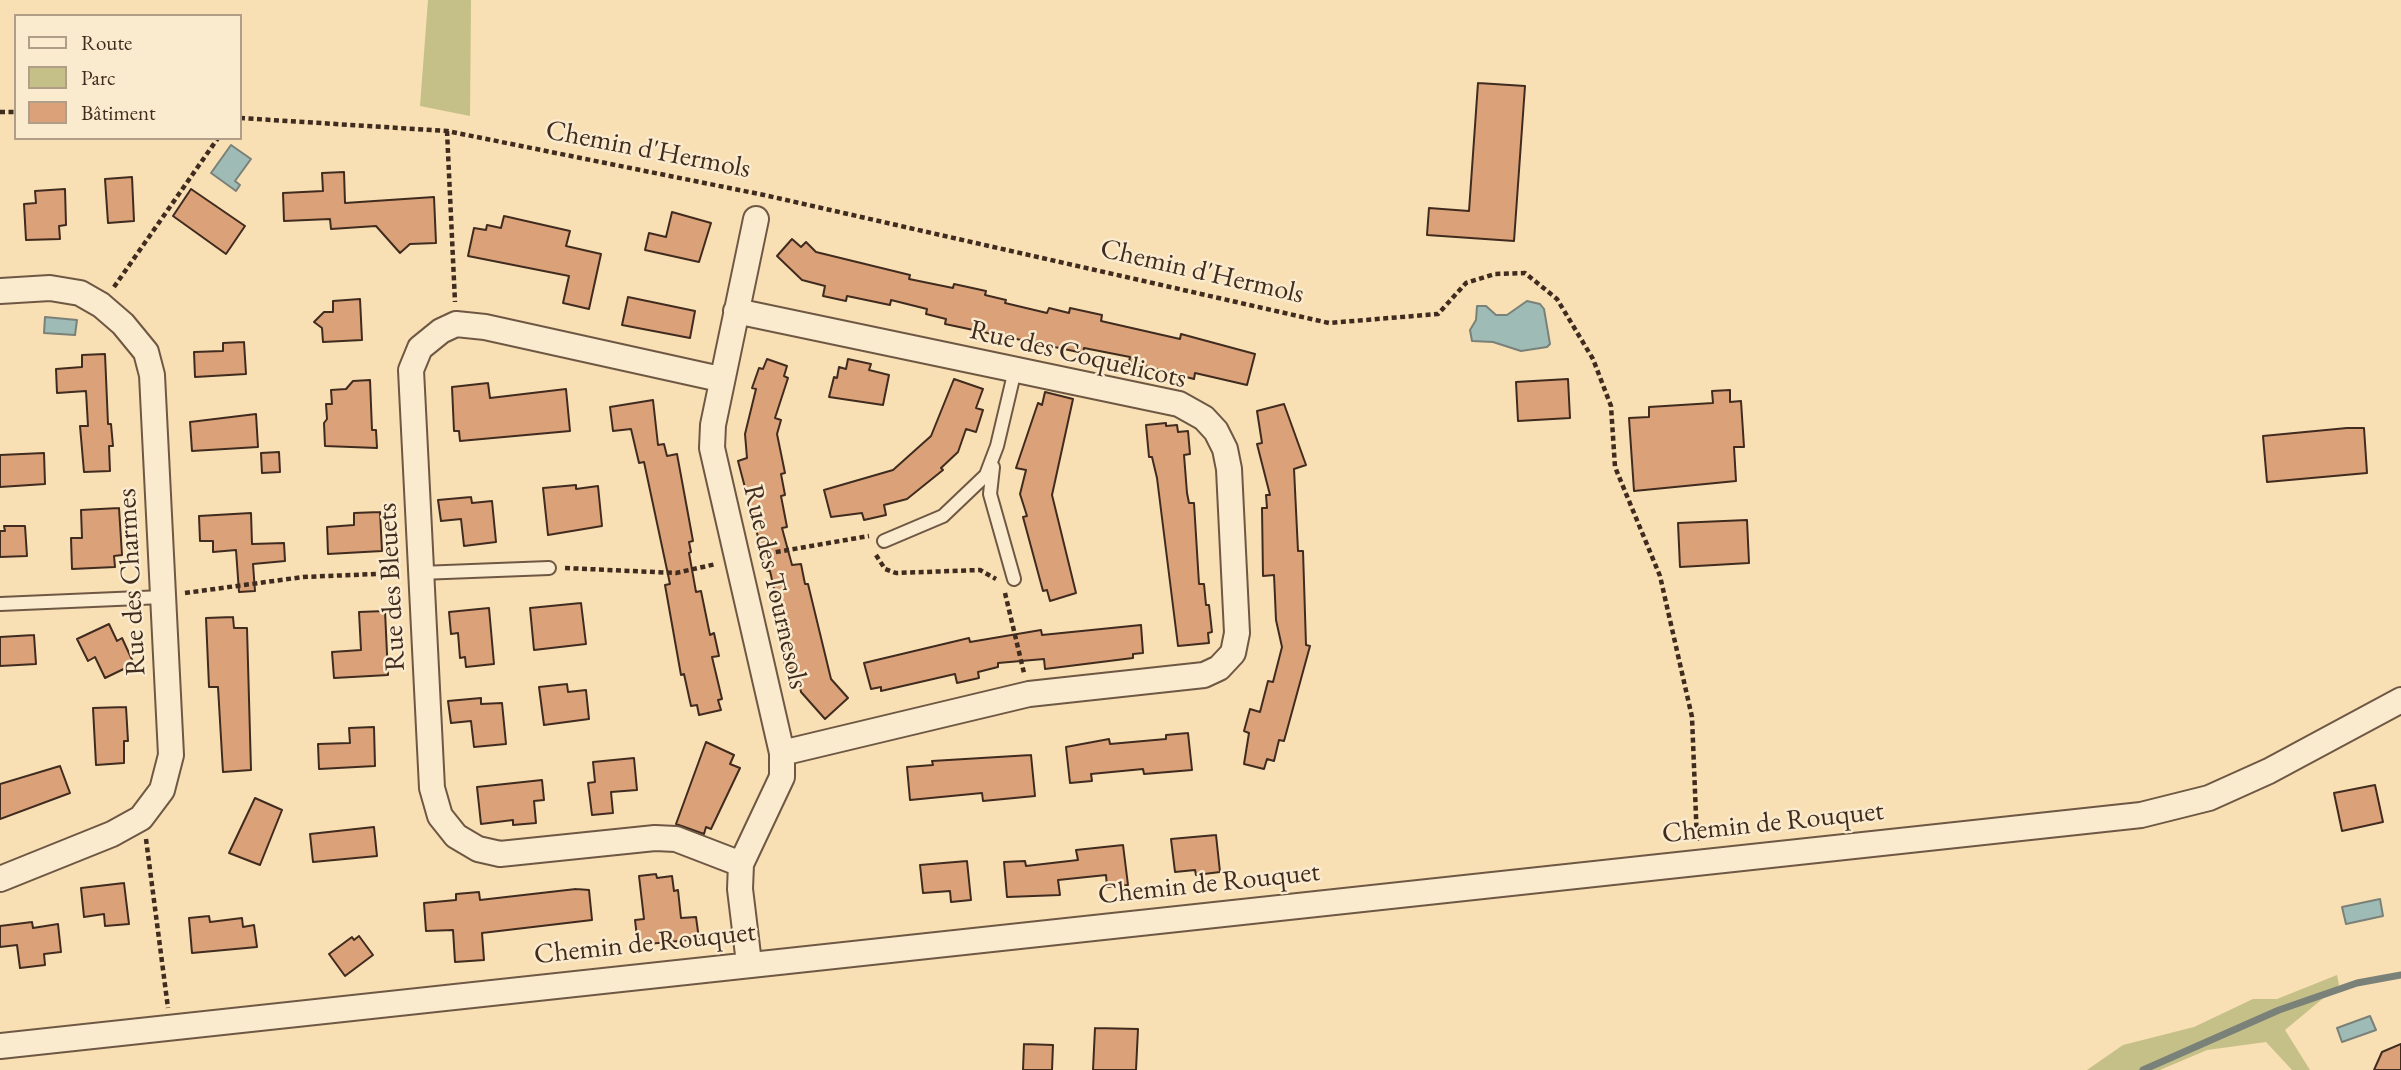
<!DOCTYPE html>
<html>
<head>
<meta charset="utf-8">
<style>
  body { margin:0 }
  #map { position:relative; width:2401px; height:1070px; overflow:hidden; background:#f8dfb4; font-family:"EB Garamond",serif }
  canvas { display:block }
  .legend { position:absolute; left:14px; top:14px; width:228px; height:126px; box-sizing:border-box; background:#faeace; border:2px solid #b09e88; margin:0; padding:9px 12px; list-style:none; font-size:21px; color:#402b1f }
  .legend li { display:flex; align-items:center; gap:14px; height:35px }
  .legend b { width:35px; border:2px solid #b09e88 }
</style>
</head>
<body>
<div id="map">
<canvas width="2401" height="1070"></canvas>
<ul class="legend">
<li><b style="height:9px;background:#faeace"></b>Route</li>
<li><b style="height:19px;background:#c5c087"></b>Parc</li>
<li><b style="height:19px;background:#dba27a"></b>Bâtiment</li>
</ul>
</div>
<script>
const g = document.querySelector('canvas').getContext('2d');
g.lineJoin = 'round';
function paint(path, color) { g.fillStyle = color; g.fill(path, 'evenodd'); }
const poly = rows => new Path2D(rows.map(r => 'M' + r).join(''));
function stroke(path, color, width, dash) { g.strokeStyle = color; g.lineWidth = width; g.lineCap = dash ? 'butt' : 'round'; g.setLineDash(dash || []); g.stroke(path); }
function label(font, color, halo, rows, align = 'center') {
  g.font = font + ' "EB Garamond",serif'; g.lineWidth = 5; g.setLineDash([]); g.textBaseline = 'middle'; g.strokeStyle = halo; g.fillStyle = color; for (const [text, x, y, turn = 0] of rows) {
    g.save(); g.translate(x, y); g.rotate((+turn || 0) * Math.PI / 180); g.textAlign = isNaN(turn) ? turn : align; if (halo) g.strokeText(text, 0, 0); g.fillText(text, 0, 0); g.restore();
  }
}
const green = poly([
  [428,0,471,0,470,116,420,106],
  [2337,975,2339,985,2285,1030,2310,1070,2292,1070,2266,1042,2207,1050,2160,1070,2087,1070,2123,1045,2194,1027,2253,999,2277,999]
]);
const water = poly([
  [231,145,251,159,235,181,240,185,236,191,211,173,231,145],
  [1527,301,1540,304,1544,309,1550,344,1547,347,1521,351,1493,342,1472,341,1470,330,1476,320,1477,306,1486,306,1496,315,1507,315,1527,301],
  [45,317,77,320,75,335,44,333,45,317],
  [2380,899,2383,916,2346,924,2342,907,2380,899],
  [2370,1016,2376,1030,2342,1042,2337,1028,2370,1016]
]);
const stream = poly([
  [2143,1070,2279,1010,2357,983,2401,975]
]);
const building = poly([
  [1478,83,1525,86,1514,241,1427,235,1429,208,1469,211,1478,83],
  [344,172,345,203,434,197,436,243,410,244,400,253,376,226,331,229,330,219,284,221,283,193,323,191,322,173,344,172],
  [132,177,134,221,108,223,105,179,132,177],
  [65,189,66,225,59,226,60,239,26,240,24,204,36,203,35,191,65,189],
  [191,189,245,226,226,254,173,216,191,189],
  [672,212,711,223,699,262,645,250,649,233,666,237,672,212],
  [504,216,570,231,566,246,601,254,589,309,563,303,569,276,468,256,474,228,486,230,487,225,501,228,504,216],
  [792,239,801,247,806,242,816,252,910,275,909,279,953,288,954,284,986,291,985,295,1006,300,1005,303,1047,313,1049,308,1069,313,1070,308,1102,315,1101,321,1180,339,1181,334,1255,354,1247,385,1195,373,1194,379,1129,362,1130,357,1084,348,1083,353,945,324,946,319,926,314,927,309,891,300,890,305,847,296,846,301,823,296,825,286,802,280,777,256,792,239],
  [628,297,695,311,690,338,622,325,628,297],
  [360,299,362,340,323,342,322,328,314,322,324,312,333,312,333,301,360,299],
  [244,342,246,374,195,377,194,352,223,351,223,343,244,342],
  [105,354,108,424,111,424,113,446,109,446,110,471,84,472,80,426,88,426,86,391,57,393,56,369,82,367,82,355,105,354],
  [767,359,787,366,784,376,788,378,775,418,781,420,777,434,785,473,781,474,785,495,781,496,787,527,782,528,792,565,801,564,805,584,808,584,831,679,848,698,825,719,801,692,796,668,786,670,782,648,787,647,770,571,767,571,738,461,747,458,745,434,756,389,752,388,759,368,763,369,767,359],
  [848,359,871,364,869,370,889,375,883,405,829,397,834,377,837,378,839,367,846,369,848,359],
  [954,379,983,389,976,408,983,410,976,432,966,429,958,452,941,468,943,470,907,499,884,505,886,515,864,520,862,513,831,517,824,490,893,470,931,436,954,379],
  [1568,379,1570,418,1518,421,1516,382,1568,379],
  [370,380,372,430,376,430,377,448,325,446,324,423,327,419,326,404,332,404,331,390,346,389,353,381,370,380],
  [488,383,490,398,566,389,570,431,460,441,459,431,454,431,452,387,488,383],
  [1730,390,1730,402,1741,401,1744,447,1734,447,1736,481,1634,491,1629,418,1649,417,1649,407,1713,403,1712,391,1730,390],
  [1045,392,1073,399,1052,495,1076,593,1050,601,1047,590,1043,591,1023,517,1027,516,1020,494,1026,470,1016,468,1038,403,1042,405,1045,392],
  [653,400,658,445,664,444,667,456,677,454,693,541,689,542,691,552,689,553,696,592,701,591,710,635,714,633,719,656,712,657,722,699,718,700,721,710,699,715,697,705,691,706,684,674,681,675,665,585,670,584,644,462,639,463,631,429,613,431,610,407,653,400],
  [1284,404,1306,465,1294,469,1298,551,1303,551,1306,645,1310,646,1284,741,1279,740,1274,761,1267,759,1264,769,1244,764,1249,733,1244,731,1250,709,1260,712,1268,681,1273,682,1282,647,1276,620,1274,575,1263,576,1262,508,1267,508,1266,495,1270,495,1257,444,1262,443,1257,411,1284,404],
  [256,414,258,447,192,451,190,422,256,414],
  [1166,423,1166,426,1177,425,1178,432,1188,431,1190,454,1184,455,1187,493,1189,503,1194,503,1199,584,1204,584,1206,605,1209,605,1212,632,1208,633,1209,643,1178,646,1157,478,1152,457,1149,457,1146,425,1166,423],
  [2347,428,2364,428,2367,473,2267,482,2263,436,2347,428],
  [279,452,280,472,262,473,261,453,279,452],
  [44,453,45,484,0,487,0,455,44,453],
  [576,485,576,489,598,486,602,526,548,535,543,488,576,485],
  [471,497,472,503,492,501,496,542,464,546,461,519,441,521,438,500,471,497],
  [119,508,122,555,114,556,115,567,72,569,71,538,82,538,81,510,119,508],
  [380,512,382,551,328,554,327,527,354,525,354,513,380,512],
  [251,513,252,544,284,543,285,561,253,564,255,591,239,592,236,550,213,552,213,541,200,541,199,516,251,513],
  [1747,520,1749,563,1680,567,1678,523,1747,520],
  [4,526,25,526,27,556,0,557,0,531,5,531,4,526],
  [581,603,586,644,534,650,530,608,581,603],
  [489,608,494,664,466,667,465,657,460,658,458,633,451,634,449,612,489,608],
  [385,611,388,675,334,678,332,652,361,650,359,612,385,611],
  [233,617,234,628,247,628,251,770,223,772,218,687,209,687,206,618,233,617],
  [109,624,117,641,122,638,134,664,105,678,95,657,88,661,77,639,109,624],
  [1141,625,1143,653,1133,654,1133,658,1045,669,1044,659,998,663,998,667,978,672,979,678,957,683,955,674,881,691,881,687,871,689,864,663,969,638,970,642,1041,630,1042,635,1141,625],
  [34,635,36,664,0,666,0,637,34,635],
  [567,684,568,692,586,690,589,719,544,725,539,687,567,684],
  [481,698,481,704,502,703,506,744,474,747,471,721,451,723,448,701,481,698],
  [126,707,128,741,124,741,124,763,96,765,93,708,126,707],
  [374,727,375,766,319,769,318,744,350,743,349,728,374,727],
  [1188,733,1192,770,1144,774,1143,769,1091,774,1092,781,1070,783,1066,747,1109,739,1110,744,1166,739,1166,735,1188,733],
  [706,742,734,755,730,764,740,768,711,829,706,827,704,834,676,824,706,742],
  [1031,755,1035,796,983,801,982,793,910,800,907,767,933,765,932,761,1031,755],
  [634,758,637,790,611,792,613,813,592,815,588,783,595,782,593,762,634,758],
  [60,766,70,793,0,819,0,784,60,766],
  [542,780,544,800,534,801,536,823,513,825,513,820,481,824,477,787,542,780],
  [2375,785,2383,822,2342,831,2334,793,2375,785],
  [255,798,282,810,260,865,229,853,255,798],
  [374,827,377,856,313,862,310,834,374,827],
  [1216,835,1220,872,1196,875,1195,870,1175,872,1171,839,1216,835],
  [1123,845,1128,885,1107,887,1106,875,1058,880,1060,895,1007,897,1004,862,1025,861,1026,866,1078,860,1076,850,1123,845],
  [967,861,971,900,951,902,950,891,923,893,920,865,967,861],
  [656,874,657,878,672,876,674,891,678,890,681,918,696,917,699,939,638,945,635,920,644,919,639,876,656,874],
  [124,883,129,924,105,926,104,914,84,917,81,888,124,883],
  [576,889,589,890,592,920,482,933,484,960,455,962,453,930,426,931,424,903,456,900,456,894,479,892,480,900,576,889],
  [209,916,210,922,242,918,243,927,254,925,257,947,192,953,189,918,209,916],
  [32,922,33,928,58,924,61,952,44,954,45,965,20,968,17,945,0,947,0,926,32,922],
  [359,936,373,955,345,976,329,954,352,937,354,940,359,936],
  [1095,1028,1138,1029,1136,1070,1093,1070,1095,1028],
  [1024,1044,1053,1045,1052,1070,1023,1070,1024,1044],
  [2401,1044,2401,1070,2374,1070,2382,1052,2401,1044]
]);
const path = poly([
  [0,112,16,112],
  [240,118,447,131,764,195,1329,323,1438,314,1466,283,1495,274,1525,273,1557,299,1593,359,1611,406,1615,467,1660,576,1692,717,1697,841],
  [447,131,455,302],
  [114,287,218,138],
  [759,555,869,536],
  [876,555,885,569,896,573,980,570,996,579],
  [565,568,676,573,716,564],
  [185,593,303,577,399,573],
  [1005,593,1024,673],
  [146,839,168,1008]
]);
const lane = poly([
  [993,467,990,494,1014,579],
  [884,541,943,516,986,475,997,446,1015,370],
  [420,573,549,568],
  [0,604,163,597]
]);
const street = poly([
  [0,291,50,288,80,293,101,305,123,324,146,352,152,375,171,755,162,790,141,818,112,834,0,879],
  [736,311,1179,404,1204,418,1216,431,1225,449,1229,469,1237,633,1233,653,1219,668,1204,675,1029,694,782,753],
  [720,379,485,327,456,324,441,331,420,348,411,370,432,788,440,816,456,836,478,849,500,854,655,838,676,839,741,864],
  [749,963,740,889,741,864,782,777,782,753,712,448,713,425,756,219],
  [0,1046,2141,815,2209,798,2269,771,2401,700]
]);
const streetNames = [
  ["Chemin d'Hermols",648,150,11],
  ["Chemin d'Hermols",1202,272,13],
  ["Rue des Coquelicots",1078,355,13],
  ["Rue des Charmes",132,582,-93],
  ["Rue des Bleuets",392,587,-93],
  ["Rue des Tournesols",775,587,77],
  ["Chemin de Rouquet",1773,823,-6],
  ["Chemin de Rouquet",1209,884,-6],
  ["Chemin de Rouquet",645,944,-6]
];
paint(green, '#c5c087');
paint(water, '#9fbbb5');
stroke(water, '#798179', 2);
stroke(stream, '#798179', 7);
paint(building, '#dba27a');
stroke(building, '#402b1f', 2);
stroke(lane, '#6e5844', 16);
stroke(street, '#6e5844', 28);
stroke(path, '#402b1f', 4.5, [5, 3.5]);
stroke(lane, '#faeace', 12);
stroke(street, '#faeace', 24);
label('28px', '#402b1f', '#faeace', streetNames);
</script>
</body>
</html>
